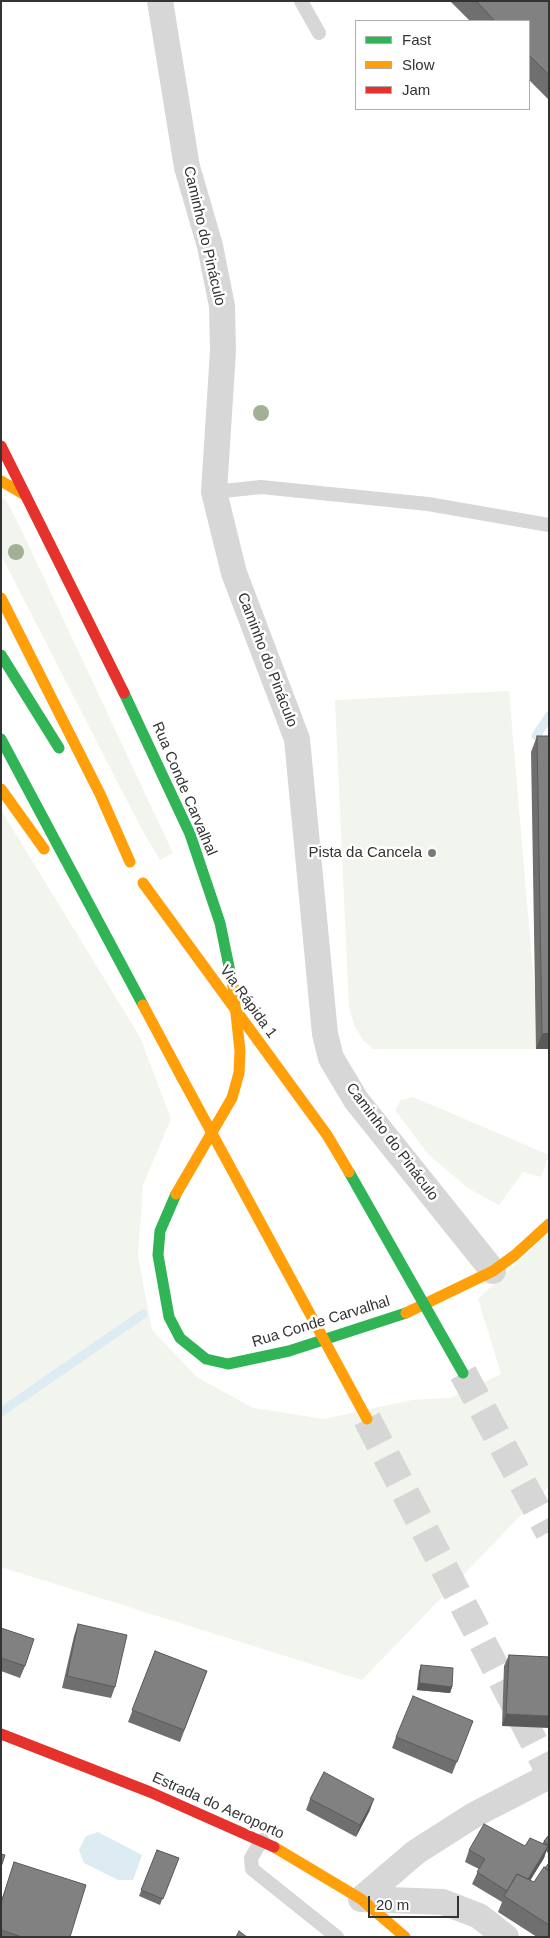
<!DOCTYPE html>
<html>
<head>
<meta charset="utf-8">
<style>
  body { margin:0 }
  #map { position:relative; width:550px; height:1938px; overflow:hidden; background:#fff; font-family:Helvetica,sans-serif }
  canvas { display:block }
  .frame { position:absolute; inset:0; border:2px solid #333; pointer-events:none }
  .legend { position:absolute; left:355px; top:20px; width:175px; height:90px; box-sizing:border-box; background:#fff; border:1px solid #adadad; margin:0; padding:6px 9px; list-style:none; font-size:15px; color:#333 }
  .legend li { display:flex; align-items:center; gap:10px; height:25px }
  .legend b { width:25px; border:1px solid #adadad }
  .scale { position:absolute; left:368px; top:1896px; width:91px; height:22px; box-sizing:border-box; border:2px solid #333; border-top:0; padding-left:6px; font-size:15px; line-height:18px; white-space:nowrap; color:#333; -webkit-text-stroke:4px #fff; paint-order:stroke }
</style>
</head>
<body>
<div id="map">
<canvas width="550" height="1938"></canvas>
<div class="frame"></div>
<ul class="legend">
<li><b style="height:6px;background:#30b455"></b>Fast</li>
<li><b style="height:6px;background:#ff9f0a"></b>Slow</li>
<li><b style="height:6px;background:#e5322d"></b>Jam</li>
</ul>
<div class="scale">20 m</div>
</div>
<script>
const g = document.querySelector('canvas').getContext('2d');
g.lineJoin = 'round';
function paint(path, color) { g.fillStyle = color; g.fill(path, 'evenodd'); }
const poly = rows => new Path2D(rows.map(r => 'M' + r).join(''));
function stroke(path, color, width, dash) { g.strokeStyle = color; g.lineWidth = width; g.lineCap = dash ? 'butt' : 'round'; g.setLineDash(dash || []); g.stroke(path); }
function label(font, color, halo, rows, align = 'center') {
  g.font = font + ' Helvetica,sans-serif'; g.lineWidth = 5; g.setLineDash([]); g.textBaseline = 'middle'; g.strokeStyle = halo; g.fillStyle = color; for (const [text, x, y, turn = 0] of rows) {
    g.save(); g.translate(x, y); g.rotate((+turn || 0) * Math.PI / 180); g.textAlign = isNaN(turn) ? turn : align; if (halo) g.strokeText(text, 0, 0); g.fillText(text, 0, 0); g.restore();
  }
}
const green = poly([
  [1,497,7,502,20,527,173,853,160,860,142,830,1,555],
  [509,691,536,1007,536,1049,373,1049,363,1040,355,1027,349,1007,335,700],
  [1,810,140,1037,171,1119,143,1185,138,1256,152,1330,197,1377,253,1408,324,1419,412,1400,451,1398,501,1374,478,1299,549,1233,549,1486,362,1680,1,1567],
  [413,1097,549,1155,541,1177,523,1172,499,1205,469,1189,428,1154,395,1110,401,1100]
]);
const water = poly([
  [98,1832,142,1855,133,1880,118,1880,84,1863,79,1850,86,1836]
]);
const stream = poly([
  [536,736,549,716],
  [1,1412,143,1314]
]);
const highwayTunnel = poly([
  [463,1373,549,1532],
  [367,1419,549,1771]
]);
const lane = poly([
  [301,1,319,33],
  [214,492,261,487,428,504,549,525],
  [262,1840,251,1858,252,1869,337,1937]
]);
const street = poly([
  [160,1,187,167,210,246,222,306,223,351,214,492,234,573,297,739,325,1034,331,1058,356,1100,493,1271],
  [361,1899,416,1852,474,1815,549,1776],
  [361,1899,443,1902,479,1916,506,1937]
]);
const fast = poly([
  [1,655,59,748],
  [124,693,190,834,220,923,233,986],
  [1,739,143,1005],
  [176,1194,160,1231,158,1255,169,1317,180,1338,206,1359,228,1364,289,1351,406,1313]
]);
const slow = poly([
  [1,481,25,495],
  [1,598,100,794,130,862],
  [1,789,44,849],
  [143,1005,182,1078],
  [176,1194,232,1098,239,1073,240,1051,233,986],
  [406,1313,493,1271,515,1255,549,1224],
  [274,1847,361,1899,405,1937]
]);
const jam = poly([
  [1,446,124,693],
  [1,1734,150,1792,274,1847]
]);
const fastBridge = poly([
  [349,1172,463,1373]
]);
const slowBridge = poly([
  [143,883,327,1135,349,1172],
  [182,1078,367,1419]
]);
const trees = [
  [261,413],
  [16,552]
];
const wall = poly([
  [450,1,549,1,549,100,529,80,529,21,470,21],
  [537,736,549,736,549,1049,536,1049,531,752],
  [78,1624,115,1687,111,1698,62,1688,74,1636],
  [1,1628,25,1666,20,1678,1,1671],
  [155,1651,207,1671,180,1742,128,1722],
  [509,1655,549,1657,502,1726,504,1666],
  [421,1665,452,1687,450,1693,417,1690,419,1671],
  [473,1721,452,1774,392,1748,396,1737],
  [310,1799,370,1810,356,1837,306,1810],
  [549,1835,549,1854,546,1851,544,1858,530,1880,534,1882,549,1863,549,1937,537,1937,498,1912,502,1902,472,1884,479,1869,465,1862,469,1850,525,1846,542,1844,544,1841],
  [157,1850,179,1858,160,1905,139,1896],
  [14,1862,70,1937,1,1937,1,1902]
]);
const shadedWall = poly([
  [549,1033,549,1049,536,1049,542,1034],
  [419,1683,452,1687,450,1693,417,1690],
  [506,1714,549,1716,549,1728,502,1726],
  [374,1799,370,1810,356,1837,360,1825],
  [548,1846,544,1858,522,1894,526,1883]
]);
const building = poly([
  [476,1,549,1,549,75,529,55,529,21,495,21,476,1],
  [537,736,549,736,549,1033,542,1034,537,736],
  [78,1624,127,1635,115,1687,67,1676,78,1624],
  [1,1628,34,1639,25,1666,1,1658,1,1628],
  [155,1651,207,1671,184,1730,132,1710,155,1651],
  [509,1655,549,1657,549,1716,506,1714,509,1655],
  [421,1665,453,1668,452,1687,419,1683,421,1665],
  [413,1696,473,1721,457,1762,396,1737,413,1696],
  [324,1772,374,1799,360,1825,310,1799,324,1772],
  [484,1824,525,1846,530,1838,548,1846,528,1879,517,1874,507,1891,477,1872,485,1859,469,1850,484,1824],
  [549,1835,549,1845,544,1841,549,1835],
  [157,1850,179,1858,163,1899,141,1890,157,1850],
  [1,1854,5,1855,1,1867,1,1854],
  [14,1862,86,1885,70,1937,22,1937,1,1930,1,1903,14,1862],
  [549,1863,549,1871,545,1868,549,1863],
  [544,1867,549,1871,549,1925,504,1896,517,1874,534,1882,544,1867],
  [239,1931,247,1937,236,1937,239,1931]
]);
const markers = [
  [432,853,5,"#7a7a7a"]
];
const streetNames = [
  ["Caminho do Pináculo",204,236,77],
  ["Caminho do Pináculo",267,660,69],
  ["Rua Conde Carvalhal",184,789,67],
  ["Via Rápida 1",248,1002,54],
  ["Caminho do Pináculo",392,1142,53],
  ["Rua Conde Carvalhal",321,1322,-17],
  ["Estrada do Aeroporto",218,1806,24]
];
const poiNames = [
  ["Pista da Cancela",422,853]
];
paint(green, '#f1f5ed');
paint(water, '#ddebf3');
stroke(stream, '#ddebf3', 9);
stroke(highwayTunnel, '#d6d6d6', 28, [28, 14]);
stroke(lane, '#d7d7d7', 14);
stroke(street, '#d7d7d7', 26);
stroke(fast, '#30b455', 11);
stroke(slow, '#ff9f0a', 11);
stroke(jam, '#e5322d', 11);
stroke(fastBridge, '#30b455', 11);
stroke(slowBridge, '#ff9f0a', 11);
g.fillStyle = '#a2b095';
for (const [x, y] of trees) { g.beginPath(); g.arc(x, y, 8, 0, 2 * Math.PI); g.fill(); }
paint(wall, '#6f6f6f');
paint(shadedWall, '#5a5a5a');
paint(building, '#818181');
stroke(building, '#5a5a5a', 1);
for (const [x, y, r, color] of markers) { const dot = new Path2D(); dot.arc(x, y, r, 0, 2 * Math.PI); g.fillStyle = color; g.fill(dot); stroke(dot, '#fff', 2); }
label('15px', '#333', '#fff', streetNames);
label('15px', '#333', '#fff', poiNames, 'right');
</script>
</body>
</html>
